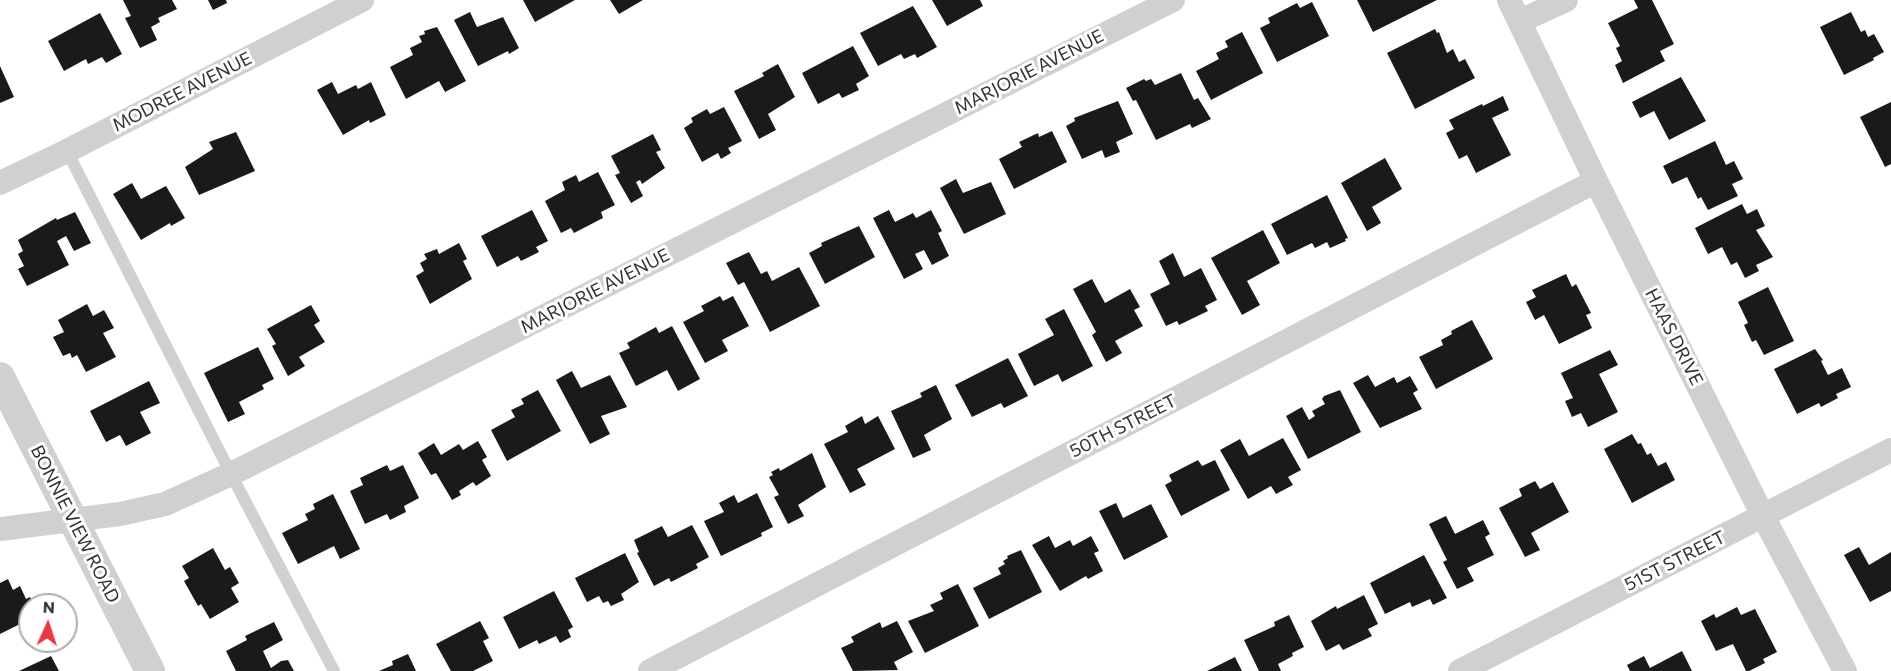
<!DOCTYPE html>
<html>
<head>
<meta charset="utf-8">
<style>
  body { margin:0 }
  #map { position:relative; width:1891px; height:671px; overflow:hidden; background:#fff; font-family:Commissioner,sans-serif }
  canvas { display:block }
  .north { position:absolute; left:18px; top:593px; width:60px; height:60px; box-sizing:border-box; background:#fff; border:2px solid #adadad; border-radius:50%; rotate:3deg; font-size:16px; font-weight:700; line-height:24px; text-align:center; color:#333 }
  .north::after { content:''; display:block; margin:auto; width:21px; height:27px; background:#e63946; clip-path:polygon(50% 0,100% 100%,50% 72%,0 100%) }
</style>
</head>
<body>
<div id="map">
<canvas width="1891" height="671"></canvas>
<div class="north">N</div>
</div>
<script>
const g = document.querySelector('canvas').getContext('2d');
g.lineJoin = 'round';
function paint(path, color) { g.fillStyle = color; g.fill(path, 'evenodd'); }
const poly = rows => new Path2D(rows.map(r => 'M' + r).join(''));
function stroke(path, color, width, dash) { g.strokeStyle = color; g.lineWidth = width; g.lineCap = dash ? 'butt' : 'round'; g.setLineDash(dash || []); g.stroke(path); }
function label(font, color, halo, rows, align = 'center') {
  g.font = font + ' Commissioner,sans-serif'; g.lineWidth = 6; g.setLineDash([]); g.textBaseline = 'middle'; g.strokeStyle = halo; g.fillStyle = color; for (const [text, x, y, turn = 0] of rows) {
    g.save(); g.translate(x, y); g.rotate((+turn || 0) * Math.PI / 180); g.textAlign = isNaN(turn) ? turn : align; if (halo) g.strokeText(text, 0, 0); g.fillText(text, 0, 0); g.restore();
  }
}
const building = poly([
  [123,0,172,0,177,9,158,18,160,22,151,27,157,40,140,48,125,18,131,16],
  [208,0,226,0,227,3,213,10],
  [523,0,575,0,535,22],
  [610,0,643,0,619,14],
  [932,0,980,0,983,6,947,26],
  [1357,0,1437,0,1373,32],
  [1634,0,1652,0,1674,44,1660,51,1665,61,1623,83,1615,65,1622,61,1616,48,1620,46,1608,23,1638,8],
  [1312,2,1329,36,1277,62,1260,28,1270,23,1268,18,1297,3,1300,8],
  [913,6,937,47,917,58,915,54,904,59,901,54,878,66,860,33],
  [470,12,477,27,503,17,519,48,509,54,508,51,478,66,454,20],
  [1851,12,1861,32,1865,30,1868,37,1874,34,1884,52,1873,58,1874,60,1844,75,1820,27],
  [100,13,122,54,106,63,102,57,88,64,86,59,64,71,48,41],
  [437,27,466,81,445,92,439,81,406,99,390,67,413,55,410,48,422,42,419,36,425,34,424,31],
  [1435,29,1437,33,1439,32,1447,53,1453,49,1459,62,1465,59,1475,78,1415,109,1387,53],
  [1242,32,1263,73,1211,100,1196,71,1219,59,1216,53,1228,47,1225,41],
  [853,46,869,76,856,84,859,90,842,98,839,93,818,104,802,73],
  [778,64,795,97,768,114,776,130,759,139,734,91,764,76,762,73],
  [0,66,14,97,0,103],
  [1181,73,1194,100,1198,98,1211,119,1192,128,1190,124,1156,140,1136,100,1133,101,1126,88,1144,79,1146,81,1151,79,1155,85],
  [1681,77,1706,121,1669,140,1654,111,1640,118,1632,102],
  [332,82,338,94,356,85,358,89,371,82,386,115,370,123,369,120,343,135,317,90],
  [1503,96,1509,110,1492,118,1511,155,1476,173,1467,155,1459,159,1446,133,1454,129,1449,120,1482,104,1483,106],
  [1118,101,1133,134,1116,142,1120,152,1105,158,1102,150,1082,159,1066,126,1075,121,1074,118],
  [1891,102,1891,164,1885,167,1860,117],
  [724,107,742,141,728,148,731,153,721,159,718,153,702,162,684,128,693,122,691,118,707,109,710,114],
  [1052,131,1067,162,1014,189,999,159,1022,147,1019,142,1038,133,1039,137],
  [236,132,255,171,199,195,185,167,213,149,209,142],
  [653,134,661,150,656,152,665,168,642,184,640,180,636,182,643,196,631,203,615,175,620,173,611,156],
  [1715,141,1726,165,1734,161,1743,179,1732,184,1738,196,1708,210,1701,197,1698,199,1687,177,1672,184,1663,166],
  [1385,158,1402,189,1372,207,1381,223,1367,231,1341,183],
  [598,172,615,205,601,212,603,218,574,233,571,228,561,233,545,201,565,190,562,182,576,175,579,182],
  [956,179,963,193,991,182,1006,214,964,234,940,188],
  [132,183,141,199,166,186,185,218,171,226,170,223,141,240,113,194],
  [1327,195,1348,238,1345,239,1346,241,1330,248,1327,242,1315,248,1312,243,1287,255,1271,224],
  [1742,204,1747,214,1757,209,1765,226,1756,230,1773,257,1756,265,1759,271,1745,278,1737,262,1731,265,1722,247,1708,254,1695,228],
  [532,210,548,241,536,247,539,252,521,261,518,256,497,267,481,236],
  [889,210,895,222,913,213,916,218,931,210,942,231,938,233,949,256,932,265,924,250,915,254,923,269,904,279,873,218],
  [75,212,91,243,74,251,66,236,57,241,69,265,27,286,18,269,24,266,18,254,23,251,18,240,56,218,57,220],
  [859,226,875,257,825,284,809,253,822,246,821,243],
  [1263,230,1280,263,1247,281,1260,305,1242,315,1211,258],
  [459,243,467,259,463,261,472,279,430,304,416,276,424,271,420,263,427,259,424,254,437,249,439,254],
  [749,252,761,274,767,271,772,281,799,267,820,306,770,332,744,282,738,285,726,263],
  [1173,253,1184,277,1201,268,1217,300,1205,306,1208,311,1179,325,1177,321,1166,326,1150,294,1170,284,1159,261],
  [1566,274,1572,287,1576,284,1591,313,1586,315,1592,328,1559,344,1544,315,1535,320,1526,302,1536,297,1532,290],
  [1092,279,1105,303,1130,289,1140,307,1134,310,1143,326,1115,341,1122,353,1106,362,1092,335,1096,332,1073,289],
  [1768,287,1794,341,1764,355,1756,340,1752,342,1744,325,1748,323,1738,302],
  [720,296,723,301,733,296,749,326,722,340,728,351,705,363,683,322,704,311,701,306],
  [87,304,93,316,104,310,114,328,103,333,116,357,86,372,77,355,72,358,70,353,63,356,53,337,64,332,58,320],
  [311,305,320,321,314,325,325,342,299,357,305,366,288,376,272,346,276,344,267,329],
  [1064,309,1093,366,1062,382,1058,374,1034,386,1018,354,1054,335,1045,319],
  [1472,320,1493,359,1436,389,1419,357,1443,345,1441,340,1452,334,1451,331],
  [672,326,700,379,678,391,667,370,636,386,619,353,630,348,627,343,656,327,659,333],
  [258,347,274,379,262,385,264,389,239,402,245,414,228,422,204,373],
  [1815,349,1823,360,1821,361,1828,375,1842,368,1851,387,1836,394,1838,398,1821,407,1819,403,1797,414,1774,369],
  [1610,350,1618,365,1599,374,1618,412,1588,427,1581,413,1572,417,1565,401,1573,398,1561,373],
  [1008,358,1028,396,1004,408,1001,403,972,417,955,385],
  [572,371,581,388,610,375,627,407,601,416,610,434,590,444,556,380],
  [1368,375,1375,387,1394,377,1397,383,1410,376,1418,390,1413,393,1422,409,1380,428,1353,383],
  [149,381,160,403,140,412,151,433,126,446,120,435,106,442,90,411],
  [936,385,952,419,924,435,931,450,913,458,891,411,922,397,920,393],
  [538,390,561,431,507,461,491,430,515,417,511,410,524,404,521,399],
  [1340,390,1361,432,1308,459,1286,416,1302,407,1309,420,1315,416,1312,411,1325,404,1322,399,1324,396],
  [862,416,865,424,878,416,895,449,857,469,866,485,850,493,824,444,848,432,845,426],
  [1632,434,1638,444,1641,443,1647,455,1651,453,1658,466,1666,462,1675,480,1632,503,1604,449],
  [1283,438,1301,470,1288,477,1293,485,1276,494,1271,486,1248,499,1220,450,1240,439,1249,456],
  [478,441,487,457,482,460,491,476,476,486,473,482,459,491,461,495,452,500,436,473,431,475,418,453,434,443,441,455,459,444,463,450],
  [812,453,826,487,798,505,804,516,788,524,774,497,779,495,769,477,773,475,771,472,779,468,780,471],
  [1198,460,1202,466,1215,460,1230,490,1181,516,1165,485,1172,481,1169,475],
  [387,465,390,471,403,465,419,498,404,506,406,512,390,520,387,514,365,524,350,491,363,485,360,478],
  [1535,481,1540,489,1553,482,1569,512,1531,533,1540,550,1525,557,1499,508,1522,496,1519,489],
  [757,493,773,527,761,533,762,536,721,556,704,521,724,512,719,503,734,495,738,503],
  [333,494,360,549,340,559,334,546,298,564,282,533,308,520,305,514,315,509,313,504],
  [1116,503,1123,518,1151,504,1168,537,1124,560,1099,511],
  [1446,516,1455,534,1483,520,1490,534,1485,537,1494,555,1467,568,1474,581,1457,589,1443,562,1447,560,1429,524],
  [692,525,709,557,696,564,698,568,671,582,669,578,654,586,637,553,639,552,634,540,662,526,668,537],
  [1049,536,1055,548,1070,540,1073,546,1091,536,1099,551,1094,553,1103,571,1088,579,1086,576,1060,591,1032,545],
  [1859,547,1869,565,1891,552,1891,591,1870,602,1844,555],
  [213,548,225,570,230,567,239,583,231,588,239,602,210,619,201,604,198,606,184,581,189,578,182,566],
  [1021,550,1042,592,989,619,973,588,1001,574,998,568,1005,564,1003,561,1008,558,1007,556],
  [625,553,639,582,621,594,624,600,611,606,608,601,603,603,599,596,587,602,575,578],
  [1424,555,1447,598,1433,605,1430,599,1412,607,1410,602,1385,614,1370,583],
  [8,579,13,590,20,586,26,599,30,597,34,605,30,605,30,619,0,634,0,583],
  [958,584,979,626,925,653,908,621,934,611,930,605,943,599,940,593],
  [554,591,573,627,568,630,571,637,560,643,556,636,539,644,537,640,519,649,503,617],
  [1364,595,1378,624,1368,629,1372,636,1343,650,1339,644,1326,651,1311,621,1336,606,1337,609],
  [1737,607,1741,615,1755,609,1777,652,1763,659,1765,663,1749,671,1746,671,1733,644,1716,651,1701,621,1714,614,1716,618],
  [1289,615,1304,647,1292,653,1293,656,1278,664,1281,671,1259,671,1244,640,1275,626,1274,622],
  [480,621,489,638,483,641,493,661,473,671,451,671,436,644],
  [897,621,913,652,894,662,898,670,853,671,841,648,854,642,851,637,880,622,882,628],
  [274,622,283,640,263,651,271,668,281,661,288,660,294,671,236,671,226,651,247,640,245,636],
  [1682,651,1692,671,1630,671,1627,665,1644,656,1650,668],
  [408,654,416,671,379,671,393,665,392,661],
  [51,656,59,671,19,671],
  [1235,657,1242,671,1207,671]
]);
const service = poly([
  [67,151,231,474,334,671]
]);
const minor = poly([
  [1509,0,1596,181,1763,516,1845,671],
  [1520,21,1566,0],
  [0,183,67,151,362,0],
  [0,529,120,514,165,504,231,474,1173,0],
  [650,671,1596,181],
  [1460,671,1891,450]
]);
const tertiary = poly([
  [0,377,150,671]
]);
const streetNames = [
  ["MARJORIE AVENUE",1029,72,-27],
  ["MODREE AVENUE",182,92,-27],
  ["MARJORIE AVENUE",595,291,-27],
  ["HAAS DRIVE",1674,337,63],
  ["50TH STREET",1123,426,-27],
  ["BONNIE VIEW ROAD",75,524,63],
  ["51ST STREET",1675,561,-27]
];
paint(building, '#1a1a1a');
stroke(service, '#d0d0d0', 12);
stroke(minor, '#d0d0d0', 24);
stroke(tertiary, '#d0d0d0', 30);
label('18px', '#333', '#fff', streetNames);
</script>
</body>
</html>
